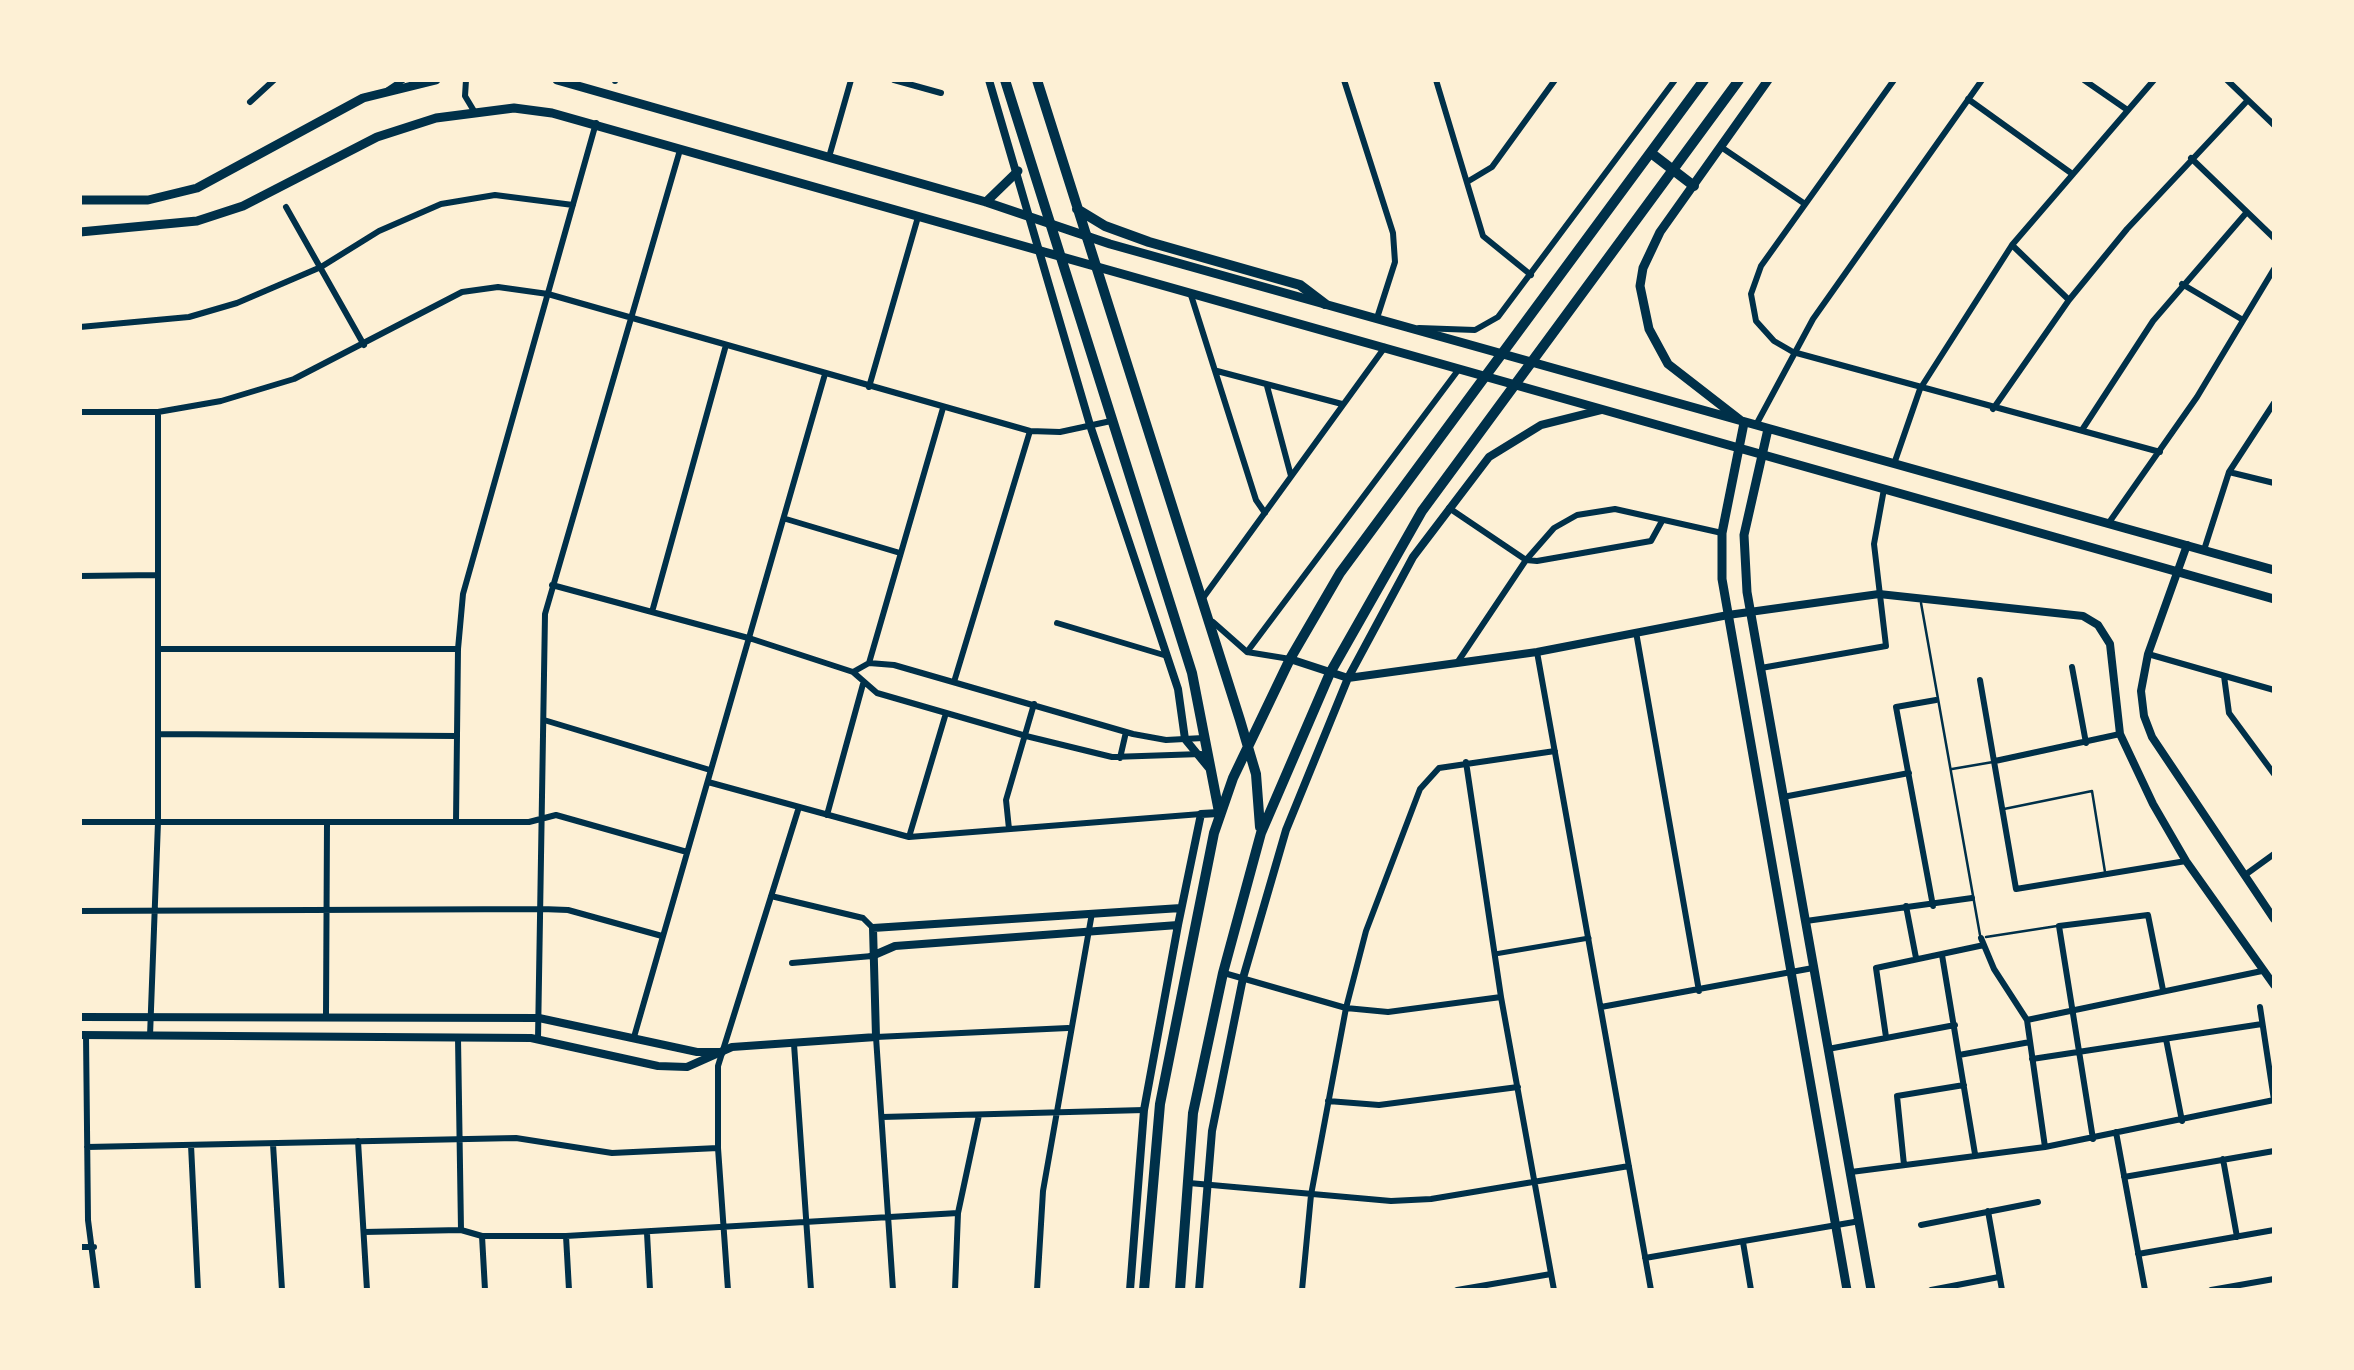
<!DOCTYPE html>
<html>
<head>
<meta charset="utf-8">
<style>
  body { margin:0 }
  #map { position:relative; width:2354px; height:1370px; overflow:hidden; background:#fdf0d5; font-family:Quicksand,sans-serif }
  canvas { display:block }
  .frame { position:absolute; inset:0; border:82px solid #fdf0d5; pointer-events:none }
</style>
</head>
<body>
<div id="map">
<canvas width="2354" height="1370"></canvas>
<div class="frame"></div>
</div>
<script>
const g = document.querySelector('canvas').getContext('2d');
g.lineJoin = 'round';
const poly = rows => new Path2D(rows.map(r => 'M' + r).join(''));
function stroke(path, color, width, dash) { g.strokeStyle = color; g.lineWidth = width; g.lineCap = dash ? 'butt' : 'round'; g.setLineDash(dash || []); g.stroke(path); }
const service = poly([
  [1921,603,1980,935],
  [1952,769,1993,762],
  [2004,809,2092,791,2105,872],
  [1986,937,2057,926]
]);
const pedestrian = poly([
  [1495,954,1589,938]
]);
const minor = poly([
  [466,80,465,96,474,111],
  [894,80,941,93],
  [1344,80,1393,233,1395,262,1377,318],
  [1436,80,1483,236,1531,275],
  [1894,80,1761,266,1751,294,1756,321,1774,341,1793,352,2160,452],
  [2084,80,2126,109],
  [2227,80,2274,125],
  [615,81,615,80],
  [388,90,403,80],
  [1968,99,2071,173],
  [250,102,274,80],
  [1721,147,1805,204],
  [829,157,851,80],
  [2191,158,2274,238],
  [1467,182,1492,167,1555,80],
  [286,207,364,345],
  [2012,245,2069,300],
  [2182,284,2243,320],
  [1190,292,1256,500,1265,513],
  [80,327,189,317,237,303,321,267,379,231,441,204,495,195,573,205],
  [1419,328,1475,330,1498,317,1675,80],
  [1217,371,1342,404],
  [1267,386,1291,476],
  [869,387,918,217],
  [1993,409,2069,300,2127,229,2248,100],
  [80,412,158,412,221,401,294,379,462,292,498,287,548,294,1030,431,1060,432,1111,421],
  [1756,425,1813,319,1982,80],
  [2082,430,2153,321,2247,212],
  [1894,464,1920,389,2012,245,2154,80],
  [2229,472,2274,483],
  [1449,508,1526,560,1537,561,1651,541,1662,521],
  [786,519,900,553],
  [2108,524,2197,397,2274,269],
  [2204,550,2229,472,2274,403],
  [80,576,158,575],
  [552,585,752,639,853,672,877,693,1026,736,1112,757,1201,754],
  [1203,598,1385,347],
  [652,612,726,345],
  [1213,622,1247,652,1290,659],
  [1057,623,1167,656],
  [1636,632,1699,991],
  [159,649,458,649],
  [1247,652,1459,369],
  [1537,652,1651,1290],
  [2148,654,2274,690],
  [869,663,943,408],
  [1457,663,1526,560,1554,528,1577,515,1615,509,1722,533],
  [2072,667,2086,743],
  [1761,668,1886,646,1874,544,1884,489],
  [853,672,869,663,894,665,1133,734,1166,740,1203,738],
  [2224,676,2229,713,2274,774],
  [1980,680,2016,889,2186,861],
  [954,682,1030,431],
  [544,720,710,770],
  [159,734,457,736],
  [1120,758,1126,732],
  [1995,761,2120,734],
  [1466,762,1501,997,1554,1290],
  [708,782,909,837,1201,814],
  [1783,797,1909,773],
  [827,815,863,684],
  [80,822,529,822,556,815,687,852],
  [456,822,458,649,463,594,596,123],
  [1009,829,1006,800,1034,704],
  [909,837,946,713],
  [2245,875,2274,854],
  [771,896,863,918,873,928],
  [1906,906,1916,958],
  [1933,906,1896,707,1936,700],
  [80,911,542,909,568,910,662,936],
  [1806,921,1972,898],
  [1981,938,1994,969,2027,1020,2045,1147],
  [1942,955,1975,1154],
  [792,963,872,956],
  [1224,973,1346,1008,1388,1012,1501,997],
  [1601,1007,1813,968],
  [326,1016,327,822],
  [2027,1020,2262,971],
  [86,1035,88,1220,97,1290],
  [150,1036,158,822,158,412],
  [634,1037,825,374],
  [1886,1037,1876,968,1984,945],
  [458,1038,461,1230],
  [538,1039,545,614,680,150],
  [2166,1039,2182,1121],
  [794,1044,811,1290],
  [1828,1049,1955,1025],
  [1959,1055,2030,1042],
  [2032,1059,2262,1024],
  [1328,1101,1379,1105,1518,1087],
  [882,1117,1144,1110],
  [2116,1132,2145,1290],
  [2093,1139,2059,926,2148,915,2163,990],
  [358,1141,367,1290],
  [273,1144,282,1290],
  [191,1145,198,1290],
  [87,1147,516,1138,612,1153,718,1148],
  [2223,1159,2237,1237],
  [1904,1165,1897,1096,1964,1085],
  [1851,1172,2045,1147,2274,1100,2260,1007],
  [2124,1177,2274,1151],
  [1189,1183,1391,1201,1431,1199,1629,1166],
  [1988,1211,2002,1290],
  [1921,1225,2038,1202],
  [364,1232,461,1230,482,1236,566,1236,958,1213],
  [647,1233,650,1290],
  [482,1236,485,1290],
  [566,1236,569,1290],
  [1743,1242,1751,1290],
  [80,1247,94,1247],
  [2138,1254,2274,1230],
  [1645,1258,1860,1221],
  [728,1290,718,1148,718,1066,799,807],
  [893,1290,876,1037,1068,1028],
  [955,1290,958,1213,979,1115],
  [1037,1290,1043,1191,1092,913],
  [1302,1290,1311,1195,1346,1008,1366,931,1420,789,1439,768,1555,751],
  [1457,1290,1551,1274],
  [1931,1290,1999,1277],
  [2211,1290,2274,1279]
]);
const tertiary = poly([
  [989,80,1090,425,1178,689,1185,739,1208,767],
  [2187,545,2148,654,2141,691,2144,716,2152,737,2274,919],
  [1290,659,1348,678,1537,652,1728,615,1879,594,2083,616,2098,625,2110,644,2120,734,2153,804,2186,861,2274,985],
  [872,956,895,946,1178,925],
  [80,1017,539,1018,697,1052,722,1052],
  [80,1035,531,1038,658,1066,687,1067,732,1047,876,1037,873,928,1181,908],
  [1130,1290,1144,1110,1178,925,1201,814,1219,813],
  [1199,1290,1212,1131,1243,978,1286,830,1348,678,1413,557,1489,457,1541,425,1601,410]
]);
const secondary = poly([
  [557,80,986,202,1110,244,2274,570],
  [1768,80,1660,232,1643,268,1640,286,1649,329,1668,364,1744,423,1722,533,1722,579,1847,1290],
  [80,200,148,200,197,188,363,98,436,80],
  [986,202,1018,171],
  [80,232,197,221,243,206,377,137,436,118,514,108,552,113,2274,599],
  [1768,429,1744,535,1747,592,1871,1290]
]);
const primary = poly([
  [1005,80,1192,673,1219,812],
  [1037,80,1240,720,1256,774,1260,827],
  [1651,153,1694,186],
  [1077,209,1105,226,1149,242,1300,285,1325,304],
  [1144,1290,1160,1104,1214,833,1233,778,1290,659,1340,573,1704,80],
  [1180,1290,1193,1113,1223,973,1261,833,1330,673,1422,511,1739,80]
]);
stroke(service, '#003049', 2.5);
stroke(pedestrian, '#003049', 5);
stroke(minor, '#003049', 6);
stroke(tertiary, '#003049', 8);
stroke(secondary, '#003049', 9);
stroke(primary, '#003049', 10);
</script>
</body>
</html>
